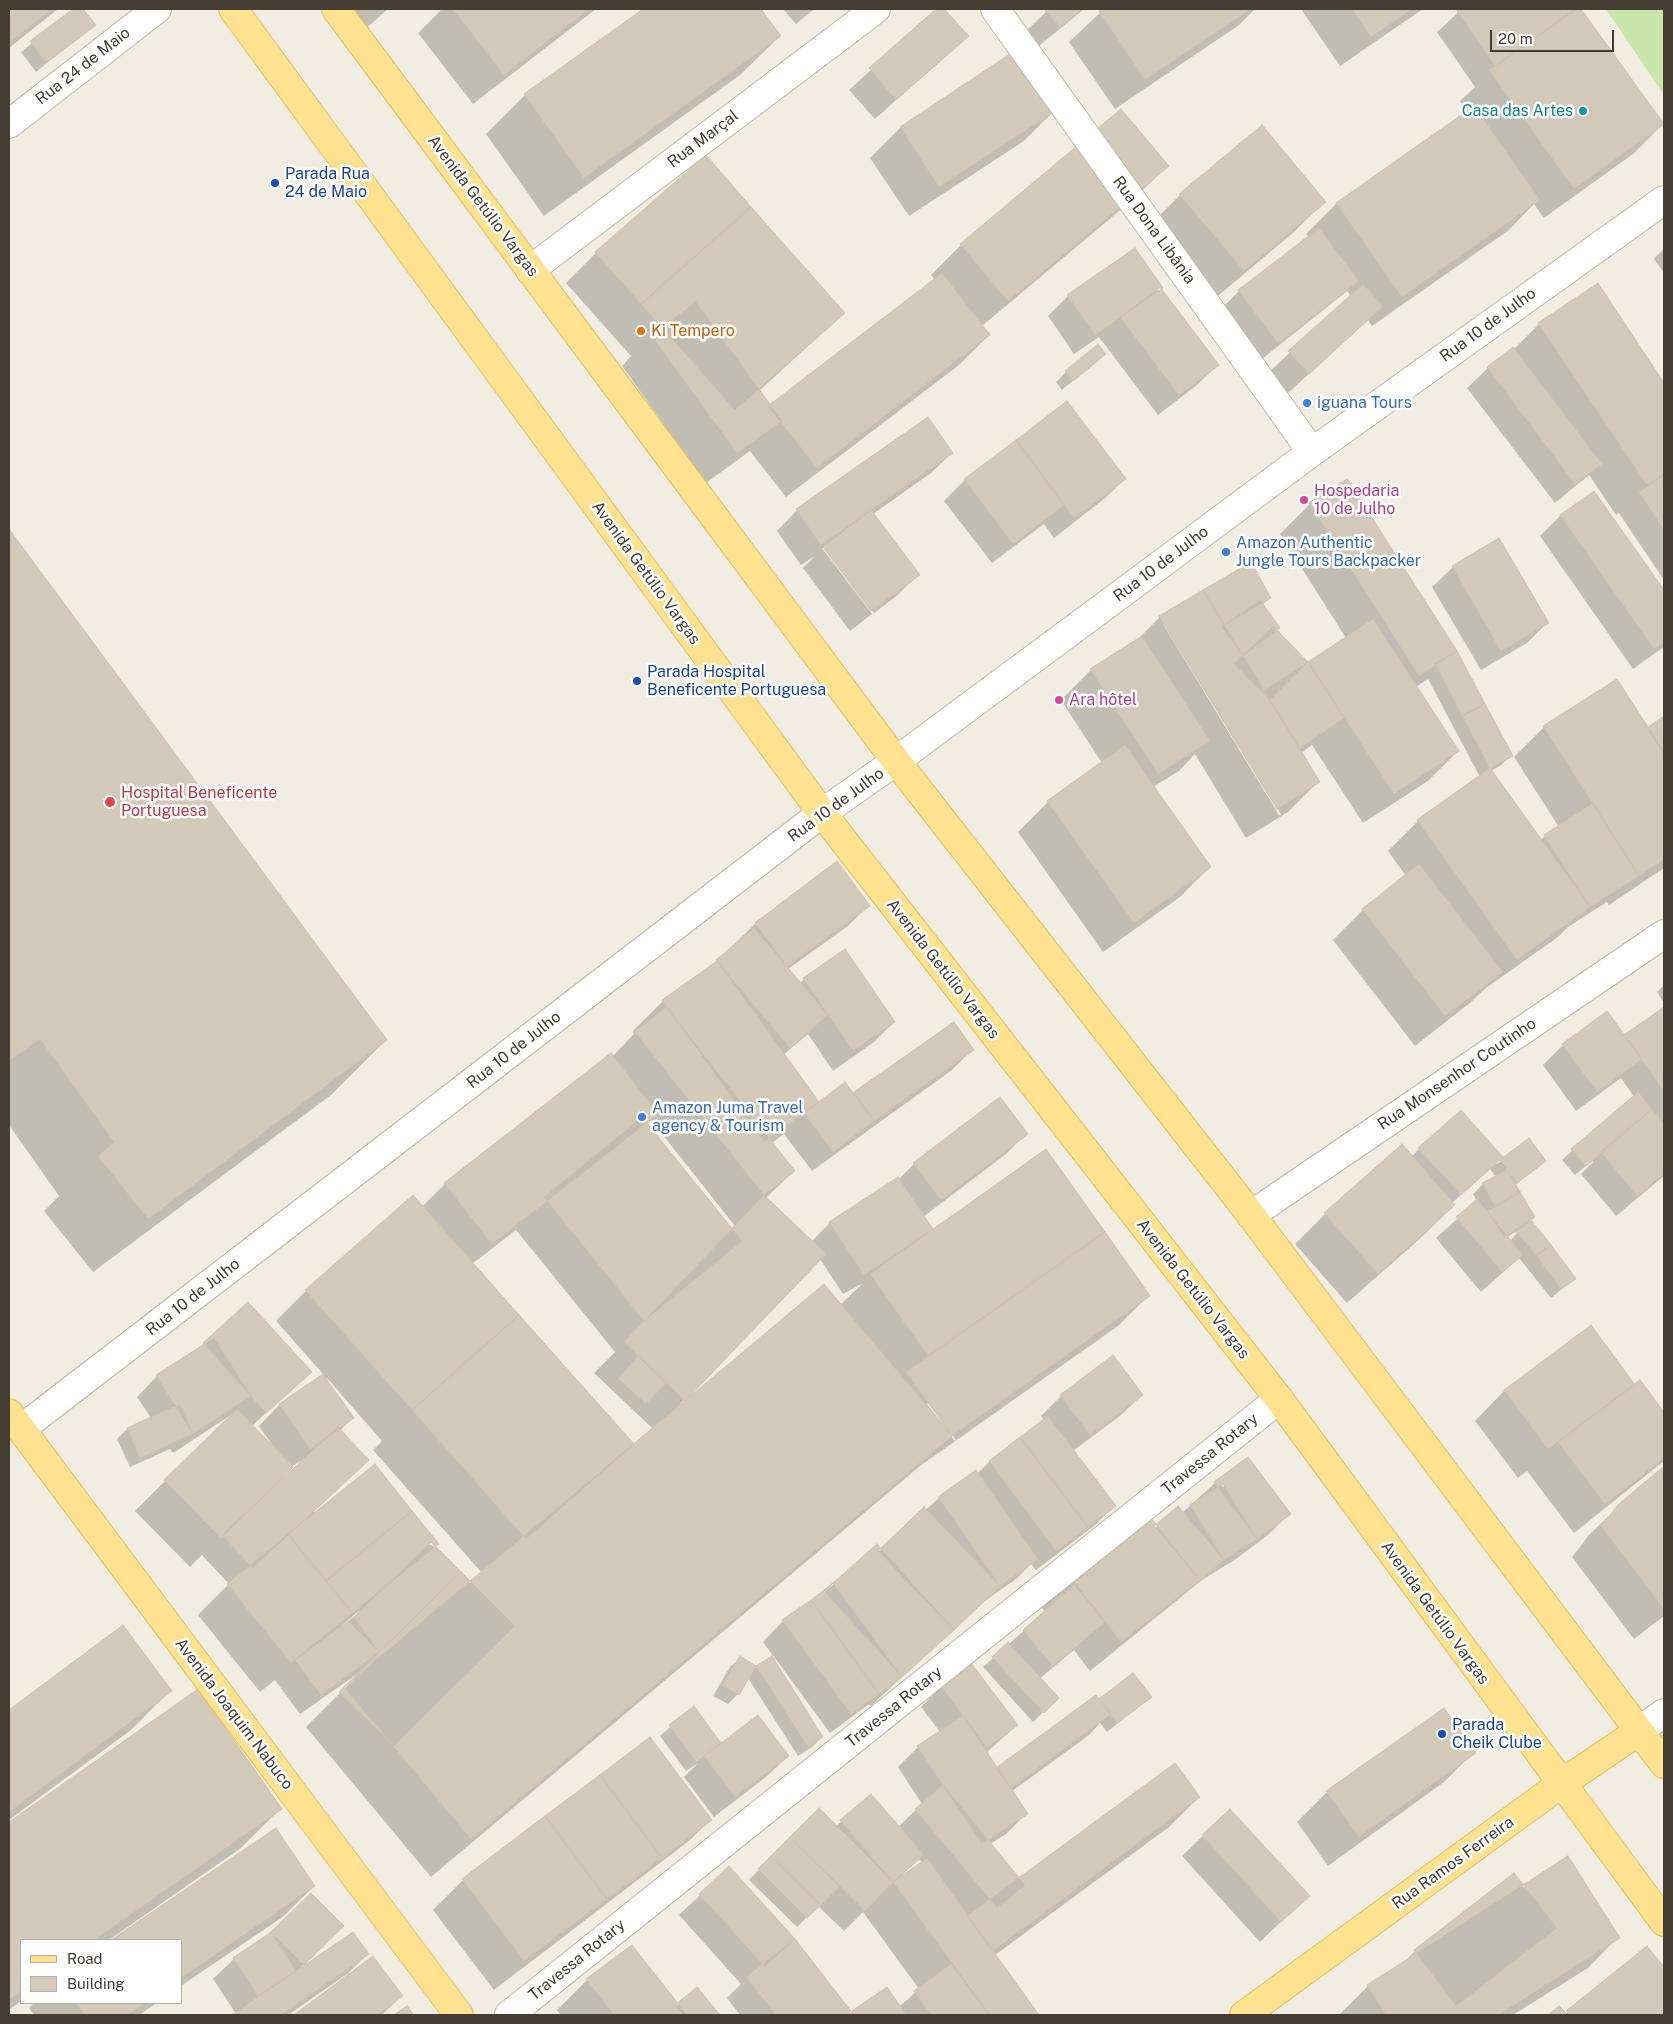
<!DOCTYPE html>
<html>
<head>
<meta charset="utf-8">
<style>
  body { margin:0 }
  #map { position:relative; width:1673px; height:2024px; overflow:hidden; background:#f1ede2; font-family:"Public Sans",sans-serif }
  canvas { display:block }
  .frame { position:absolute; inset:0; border:10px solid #433d33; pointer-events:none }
  .legend { position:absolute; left:20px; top:1939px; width:162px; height:65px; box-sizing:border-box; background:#fff; border:1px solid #b4b1ad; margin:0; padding:6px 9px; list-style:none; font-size:15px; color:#433d33 }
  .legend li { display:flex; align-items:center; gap:10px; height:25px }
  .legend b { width:25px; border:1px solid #b4b1ad }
  .scale { position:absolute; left:1490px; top:30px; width:124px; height:22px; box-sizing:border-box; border:2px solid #433d33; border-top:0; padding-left:6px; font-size:15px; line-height:18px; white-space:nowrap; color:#433d33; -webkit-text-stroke:4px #fff; paint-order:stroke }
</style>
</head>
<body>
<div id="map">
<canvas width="1673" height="2024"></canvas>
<div class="frame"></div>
<ul class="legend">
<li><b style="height:6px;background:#fee28f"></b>Road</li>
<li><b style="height:14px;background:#d3c9b8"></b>Building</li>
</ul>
<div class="scale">20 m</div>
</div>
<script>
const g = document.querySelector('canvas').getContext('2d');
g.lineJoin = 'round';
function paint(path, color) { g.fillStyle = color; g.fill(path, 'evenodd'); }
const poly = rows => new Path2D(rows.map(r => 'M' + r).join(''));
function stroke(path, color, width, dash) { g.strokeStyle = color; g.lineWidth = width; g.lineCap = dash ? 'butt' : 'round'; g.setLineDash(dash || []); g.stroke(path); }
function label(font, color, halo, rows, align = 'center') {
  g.font = font + ' "Public Sans",sans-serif'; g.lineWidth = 5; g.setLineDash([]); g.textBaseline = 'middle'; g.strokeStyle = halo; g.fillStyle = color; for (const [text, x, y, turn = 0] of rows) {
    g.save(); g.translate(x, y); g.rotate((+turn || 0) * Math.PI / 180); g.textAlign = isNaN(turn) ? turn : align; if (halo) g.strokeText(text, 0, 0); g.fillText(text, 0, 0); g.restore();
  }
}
const green = poly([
  [1606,9,1664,9,1664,95]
]);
const shadow = poly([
  [9,9,58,9,9,48],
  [75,9,82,9,94,25,36,72,21,52],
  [346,9,388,9,364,30],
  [442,9,596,9,473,104,418,33],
  [645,9,760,9,780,36,740,75,544,216,486,134,525,95],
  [783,9,814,9,796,24],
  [938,9,943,9,967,36,875,119,849,90],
  [1049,9,1084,9,1039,46,1026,31],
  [1104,9,1255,9,1239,25,1115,109,1069,42],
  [1301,9,1423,9,1340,66],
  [1462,9,1580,9,1663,124,1633,154,1544,218,1534,204,1509,230,1372,326,1368,320,1288,393,1269,372,1351,296,1347,291,1257,363,1219,311,1239,291,1309,237,1306,234,1336,204,1467,111,1460,101,1475,87,1437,32],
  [1015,52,1054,111,1024,141,909,216,870,158,900,128],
  [1261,127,1324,202,1294,232,1213,300,1150,225,1180,195],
  [1167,166,1137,196,982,326,989,335,959,365,786,497,750,451,706,483,622,366,631,356,566,283,596,253,844,313,759,391,769,406,935,280,931,275,961,245],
  [1664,248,1664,273,1654,259],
  [1597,285,1664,385,1664,580,1619,513,1616,515,1589,475,1555,503,1467,388,1488,368,1514,349,1539,324],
  [1161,290,1218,365,1197,385,1158,415,1099,337,1074,354,1048,316,1068,296],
  [1105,354,1062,390,1056,382,1066,372],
  [1067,403,1125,479,1104,499,1054,538,1044,524,992,563,944,501,965,480],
  [928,419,952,453,931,473,873,514,918,574,898,595,874,613,825,548,822,548,872,614,850,631,803,568,815,556,801,565,777,531,797,510],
  [1346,481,1511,756,1501,765,1491,771,1540,840,1559,827,1514,757,1544,727,1648,729,1664,718,1664,868,1609,905,1607,902,1568,927,1558,937,1486,988,1471,1002,1415,1046,1333,940,1363,910,1406,876,1388,851,1418,821,1480,777,1428,679,1416,687,1458,751,1428,781,1363,823,1312,745,1301,753,1318,782,1288,812,1246,838,1195,754,1179,771,1153,787,1210,867,1180,897,1103,952,1018,832,1048,802,1102,763,1061,700,1091,670,1136,641,1160,617,1270,598,1262,605,1276,631,1307,663,1346,638,1280,534,1310,504],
  [1163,624,1166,624,1281,814,1279,815],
  [1594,492,1664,593,1664,647,1633,669,1540,536,1560,516],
  [9,531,386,1040,331,1095,93,1272,44,1211,59,1196,9,1125],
  [1453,567,1547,623,1527,643,1481,670,1432,587],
  [837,863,868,906,848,926,788,969,800,983,804,979,894,1022,874,1042,833,1071,808,1034,783,1055,819,1104,853,1094,954,1024,972,1050,952,1070,812,1171,784,1134,772,1143,794,1171,766,1198,811,1242,830,1223,898,1180,914,1164,1026,1134,1006,1154,923,1217,931,1229,927,1233,1046,1151,1148,1296,1118,1326,920,1466,431,1877,306,1727,363,1670,300,1714,275,1680,260,1692,198,1615,229,1584,202,1555,190,1567,135,1511,231,1415,173,1453,170,1449,130,1467,117,1439,127,1429,151,1418,137,1397,157,1376,197,1350,248,1304,310,1372,251,1427,275,1449,259,1426,279,1405,324,1375,276,1321,306,1291,413,1197,422,1207,445,1184,611,1055,612,1057,634,1034,633,1031,663,1001,714,964,755,924],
  [651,1120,735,1226,731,1230,646,1125],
  [516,1230,615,1352,594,1373,653,1429,634,1446,472,1264],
  [820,1259,843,1294,863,1283,840,1305,682,1405,680,1404],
  [327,1378,382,1441,373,1450,482,1573,470,1583,434,1546,313,1512,347,1480,340,1431,352,1418,325,1379],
  [930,1402,956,1440,955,1441,927,1404],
  [307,1457,231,1526,291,1467],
  [359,1611,361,1612,343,1627,342,1625],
  [1664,985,1664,1003,1657,992],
  [1664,1009,1664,1176,1616,1216,1581,1174,1593,1162,1592,1161,1575,1175,1562,1160,1634,1097,1621,1078,1576,1111,1543,1065,1563,1045,1624,1036],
  [1529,1139,1545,1161,1515,1185,1534,1217,1530,1221,1574,1279,1551,1298,1519,1258,1481,1292,1436,1238,1477,1201,1473,1194,1483,1184,1496,1177,1490,1169,1452,1203,1454,1205,1424,1235,1347,1303,1295,1244,1325,1214,1401,1146,1411,1157,1419,1149,1497,1164],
  [1520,1229,1520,1230,1510,1241,1507,1237],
  [1639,1381,1664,1414,1664,1461,1574,1533,1527,1471,1518,1478,1475,1421,1505,1390,1634,1386],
  [1142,1395,1121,1415,1073,1451,1114,1506,1094,1526,1036,1570,1031,1564,1016,1579,978,1606,871,1706,869,1704,830,1733,763,1642,783,1621,881,1550,939,1498,977,1474,989,1462,1044,1420,1041,1416,1061,1396],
  [1664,1469,1664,1616,1634,1639,1572,1557,1589,1535,1620,1505],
  [1215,1483,1289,1514,1269,1534,1236,1559,1202,1580,1090,1671,1074,1650,1039,1679,1047,1708,1033,1722,983,1667,1045,1612,1039,1605,1069,1575,1182,1513],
  [123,1627,170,1691,131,1730,9,1820,9,1711],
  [740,1658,756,1668,771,1658,822,1737,812,1747,798,1756,748,1678,738,1694,728,1704,713,1696,730,1667],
  [971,1665,1017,1725,986,1753,997,1769,1099,1700,1150,1697,1107,1732,1100,1723,1089,1735,1011,1792,1026,1814,1006,1834,990,1844,1019,1879,1199,1797,1169,1827,995,1955,1038,2015,740,2015,727,1998,741,1984,679,1915,729,1868,851,2013,887,1989,899,2007,919,1989,863,1912,844,1931,818,1906,797,1927,749,1880,819,1810,836,1826,871,1795,898,1827,922,1804,898,1767,918,1747,940,1732,921,1707,941,1687],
  [919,1859,923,1863,903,1876,902,1875],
  [198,1691,280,1809,241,1848,109,1940,21,1940,21,2001,9,2010,9,1823],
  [693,1708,721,1745,788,1756,767,1776,714,1817,684,1777,698,1763,686,1771,660,1736],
  [1474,1752,1444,1782,1328,1866,1297,1822,1327,1792],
  [1230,1810,1308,1896,1260,1942,1182,1856],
  [710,1820,690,1840,494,1990,433,1910,463,1880],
  [275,1829,314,1886,284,1916,181,1986,181,1940,113,1940],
  [1514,1875,1523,1887,1618,1937,1588,1968,1513,2015,1339,2015,1368,1986,1400,1966,1415,1951],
  [342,1926,301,1967,368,1954,347,1974,288,2015,235,2015,236,2014,213,1979,234,1959,272,1933],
  [1646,1948,1664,1969,1664,2015,1550,2015,1559,2007,1565,2014],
  [373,1958,401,1996,382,2015,296,2015],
  [587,1980,677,2005,697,1989,718,2015,561,2015,557,2010],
  [34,2003,157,2003,139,2015,34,2015,29,2008]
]);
const building = poly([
  [9,9,52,9,9,43,9,9],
  [73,9,83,9,96,25,46,63,30,41,73,9],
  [453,9,589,9,504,75,453,9],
  [643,9,761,9,781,36,584,178,524,94,643,9],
  [936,9,944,9,969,36,896,100,869,68,936,9],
  [1047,9,1082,9,1060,27,1045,10,1047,9],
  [1102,9,1251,9,1145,80,1099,11,1102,9],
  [1352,9,1412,9,1371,37,1352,9],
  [1459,9,1576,9,1495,66,1457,11,1459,9],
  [1576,9,1581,9,1664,124,1574,189,1489,70,1576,9],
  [1016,50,1055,111,939,187,900,127,1016,50],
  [1474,106,1540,200,1402,297,1336,203,1474,106],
  [1121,109,1169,166,1008,301,960,244,1121,109],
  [1262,125,1326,202,1244,271,1179,194,1262,125],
  [706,155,751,207,641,304,595,252,706,155],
  [751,207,845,313,735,410,641,304,751,207],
  [1319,228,1359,281,1278,343,1238,290,1319,228],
  [1135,248,1163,288,1095,335,1067,295,1135,248],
  [942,273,990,335,817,468,768,406,942,273],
  [1598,283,1664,383,1664,474,1647,485,1538,323,1598,283],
  [1363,284,1383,306,1309,374,1288,351,1363,284],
  [1160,287,1219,365,1179,395,1120,317,1160,287],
  [696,302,782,421,737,453,651,335,696,302],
  [1098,344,1106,354,1073,381,1065,371,1098,344],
  [1513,347,1602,464,1575,484,1487,367,1513,347],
  [1067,401,1126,479,1074,518,1016,440,1067,401],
  [928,417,953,453,821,545,796,509,928,417],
  [1016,440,1064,505,1013,544,964,479,1016,440],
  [1664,475,1664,530,1639,492,1664,475],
  [1347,479,1457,651,1419,676,1309,503,1347,479],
  [1594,491,1664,590,1664,642,1654,649,1560,515,1594,491],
  [871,510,920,575,871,611,823,547,871,510],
  [9,529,387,1040,148,1219,98,1156,114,1142,40,1039,9,1061,9,529],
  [1499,538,1549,623,1501,651,1452,566,1499,538],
  [1251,562,1271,598,1224,625,1203,590,1251,562],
  [1203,590,1320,782,1277,809,1159,616,1203,590],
  [1260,600,1280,628,1243,656,1222,627,1260,600],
  [1373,619,1459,751,1394,794,1308,662,1373,619],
  [1273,626,1308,662,1270,700,1234,664,1273,626],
  [1142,636,1210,741,1158,774,1090,669,1142,636],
  [1457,651,1485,704,1462,716,1435,663,1457,651],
  [1308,662,1344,718,1300,748,1263,691,1308,662],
  [1617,679,1664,752,1664,859,1639,876,1543,726,1617,679],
  [1485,704,1513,756,1490,768,1462,716,1485,704],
  [1664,716,1664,754,1647,728,1664,716],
  [1125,745,1211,867,1134,923,1047,801,1125,745],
  [1490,768,1590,907,1517,960,1417,820,1490,768],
  [1593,803,1639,876,1590,907,1544,835,1593,803],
  [837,861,870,906,787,966,755,923,837,861],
  [1419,864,1503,972,1445,1016,1362,909,1419,864],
  [754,928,828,1015,790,1048,716,960,754,928],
  [845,949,895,1022,853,1051,803,978,845,949],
  [717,961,819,1102,764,1142,662,1000,717,961],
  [666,1007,795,1171,764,1195,635,1032,666,1007],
  [1664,1007,1664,1091,1624,1035,1664,1007],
  [1607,1011,1642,1059,1597,1092,1562,1044,1607,1011],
  [954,1022,974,1050,874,1121,854,1092,954,1022],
  [611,1053,658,1114,492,1244,444,1183,611,1053],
  [845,1082,874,1121,833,1152,804,1113,845,1082],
  [1638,1092,1652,1109,1586,1166,1571,1149,1638,1092],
  [1000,1097,1028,1134,941,1200,913,1163,1000,1097],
  [1652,1109,1664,1124,1664,1174,1637,1196,1601,1152,1652,1109],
  [1461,1110,1503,1157,1461,1195,1418,1148,1461,1110],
  [642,1117,742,1241,644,1321,544,1197,642,1117],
  [1529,1138,1546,1161,1517,1183,1500,1160,1529,1138],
  [1402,1144,1455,1205,1378,1274,1324,1213,1402,1144],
  [1046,1149,1105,1232,928,1356,870,1274,1046,1149],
  [1507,1170,1520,1192,1495,1206,1482,1183,1507,1170],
  [898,1177,933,1229,864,1275,829,1222,898,1177],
  [1520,1192,1535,1217,1504,1237,1488,1211,1520,1192],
  [413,1195,519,1315,412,1410,305,1290,413,1195],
  [764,1195,826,1254,685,1401,624,1342,764,1195],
  [1477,1199,1523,1255,1502,1272,1456,1217,1477,1199],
  [1531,1220,1551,1245,1537,1256,1516,1232,1531,1220],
  [1105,1232,1150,1296,952,1436,906,1372,1105,1232],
  [1551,1245,1576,1279,1561,1289,1536,1255,1551,1245],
  [824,1284,952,1436,471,1839,344,1687,824,1284],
  [248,1302,312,1372,266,1413,203,1343,248,1302],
  [519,1315,634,1444,526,1539,412,1410,519,1315],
  [1591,1325,1635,1385,1548,1449,1504,1390,1591,1325],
  [214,1338,251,1396,193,1434,156,1375,214,1338],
  [1113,1355,1143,1395,1090,1435,1060,1395,1113,1355],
  [638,1356,666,1383,646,1404,618,1378,638,1356],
  [323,1374,354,1418,310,1449,279,1404,323,1374],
  [1640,1380,1664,1412,1664,1458,1605,1504,1558,1442,1640,1380],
  [180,1404,193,1434,140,1458,127,1428,180,1404],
  [237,1409,293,1467,221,1538,164,1480,237,1409],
  [1048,1416,1116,1506,1088,1527,1020,1437,1048,1416],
  [338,1427,369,1460,253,1568,222,1535,338,1427],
  [1020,1437,1088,1527,1056,1551,989,1461,1020,1437],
  [1248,1457,1291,1514,1257,1539,1214,1482,1248,1457],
  [375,1464,412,1511,326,1581,288,1534,375,1464],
  [1664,1466,1664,1609,1601,1526,1619,1504,1664,1466],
  [976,1470,1038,1559,1000,1586,938,1497,976,1470],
  [1223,1484,1257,1539,1224,1560,1190,1505,1223,1484],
  [1178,1506,1224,1560,1200,1580,1154,1526,1178,1506],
  [924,1507,1000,1586,954,1630,878,1551,924,1507],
  [412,1511,439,1544,352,1613,326,1581,412,1511],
  [1147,1513,1200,1580,1121,1642,1068,1574,1147,1513],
  [288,1534,352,1613,291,1663,227,1584,288,1534],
  [431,1542,461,1572,379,1652,349,1622,431,1542],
  [877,1544,954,1630,902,1677,824,1591,877,1544],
  [461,1572,515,1626,394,1746,339,1692,461,1572],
  [833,1583,902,1677,879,1694,811,1600,833,1583],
  [1074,1585,1105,1622,1053,1666,1023,1630,1074,1585],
  [811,1600,879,1694,851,1714,782,1620,811,1600],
  [354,1617,379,1652,321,1695,295,1660,354,1617],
  [123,1625,172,1691,9,1812,9,1710,123,1625],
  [1008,1642,1059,1698,1044,1713,992,1657,1008,1642],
  [740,1656,756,1666,739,1695,722,1685,740,1656],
  [772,1656,823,1737,808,1747,756,1666,772,1656],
  [971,1663,1018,1725,987,1748,941,1686,971,1663],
  [1133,1673,1152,1697,1117,1723,1099,1699,1133,1673],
  [198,1689,282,1809,94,1940,21,1940,21,1991,9,2000,9,1822,198,1689],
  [1096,1695,1111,1714,1011,1788,996,1768,1096,1695],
  [694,1706,721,1743,696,1762,669,1725,694,1706],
  [1444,1708,1476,1753,1359,1837,1326,1791,1444,1708],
  [758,1715,789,1756,735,1797,704,1756,758,1715],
  [963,1716,1028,1814,982,1844,917,1746,963,1716],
  [650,1737,712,1820,662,1858,600,1775,650,1737],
  [1175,1763,1200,1797,993,1951,967,1916,1175,1763],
  [600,1775,662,1858,607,1899,545,1816,600,1775],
  [943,1785,1025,1885,997,1908,915,1809,943,1785],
  [871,1794,924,1855,893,1882,840,1820,871,1794],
  [819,1808,893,1882,865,1911,790,1837,819,1808],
  [1230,1809,1310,1896,1281,1922,1202,1835,1230,1809],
  [545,1816,607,1899,524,1961,462,1879,545,1816],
  [276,1828,315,1886,181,1978,181,1940,111,1940,276,1828],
  [790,1837,839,1887,821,1905,771,1856,790,1837],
  [771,1856,821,1905,807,1918,758,1869,771,1856],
  [1568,1856,1620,1938,1498,2015,1386,2015,1367,1985,1568,1856],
  [927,1858,993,1951,1039,2015,990,2015,893,1882,927,1858],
  [729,1866,795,1939,765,1967,699,1894,729,1866],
  [1514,1873,1557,1928,1456,2006,1414,1950,1514,1873],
  [311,1893,344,1926,304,1965,271,1932,311,1893],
  [271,1932,296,1971,258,1996,233,1958,271,1932],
  [353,1932,369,1954,281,2015,232,2015,353,1932],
  [795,1939,854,2015,776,2015,746,1977,795,1939],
  [632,1945,687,2015,614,2015,586,1979,632,1945],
  [1647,1946,1664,1967,1664,2015,1570,2015,1566,2011,1647,1946],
  [373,1956,403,1996,377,2015,294,2015,373,1956],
  [951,1964,989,2015,931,2015,914,1991,951,1964],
  [697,1987,720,2015,683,2015,675,2005,697,1987],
  [887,1987,906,2015,855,2015,852,2011,887,1987],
  [76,2003,145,2003,127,2015,85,2015,76,2003],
  [407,2006,414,2015,394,2015,407,2006],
  [1559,2006,1568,2015,1548,2015,1559,2006]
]);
const minor = poly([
  [995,9,1312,452],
  [9,124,157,9],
  [530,270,876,9],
  [1251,1215,1664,934],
  [21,1429,822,813,896,761,1312,452,1664,200],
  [1639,1731,1664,1713],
  [509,2015,1279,1399]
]);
const major = poly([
  [233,9,822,813,1279,1399,1664,1922],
  [336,9,896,761,1251,1215,1664,1764],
  [9,1413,459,2015],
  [1244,2015,1561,1784,1639,1731]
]);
const markers = [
  [1583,111,5,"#0f9aa8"],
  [275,183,5,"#1a4fb4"],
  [641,331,5,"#e8710a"],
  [1307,403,5,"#3f7fe0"],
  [1304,500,5,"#d1479c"],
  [1226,552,5,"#3f7fe0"],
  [637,681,5,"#1a4fb4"],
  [1059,700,5,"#d1479c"],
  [110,802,6,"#e0444e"],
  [642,1117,5,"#3f7fe0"],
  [1442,1734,5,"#1a4fb4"]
];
const streetNames = [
  ["Rua 24 de Maio",83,66,-38],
  ["Rua Marçal",703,139,-37],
  ["Avenida Getúlio Vargas",483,206,53],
  ["Rua Dona Libânia",1154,230,54],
  ["Rua 10 de Julho",1488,325,-36],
  ["Rua 10 de Julho",1161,564,-37],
  ["Avenida Getúlio Vargas",646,573,54],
  ["Rua 10 de Julho",836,805,-36],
  ["Avenida Getúlio Vargas",943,969,52],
  ["Rua 10 de Julho",514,1050,-38],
  ["Rua Monsenhor Coutinho",1457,1074,-34],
  ["Avenida Getúlio Vargas",1193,1289,52],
  ["Rua 10 de Julho",193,1297,-38],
  ["Travessa Rotary",1210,1454,-39],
  ["Avenida Getúlio Vargas",1435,1613,54],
  ["Travessa Rotary",894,1707,-39],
  ["Avenida Joaquim Nabuco",234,1714,53],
  ["Rua Ramos Ferreira",1453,1863,-36],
  ["Travessa Rotary",577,1960,-39]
];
const cultureNames = [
  ["Casa das Artes",1573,111]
];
const transitNames = [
  ["Parada Rua",285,174],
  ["24 de Maio",285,192],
  ["Parada Hospital",647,672],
  ["Beneficente Portuguesa",647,690],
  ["Parada",1452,1725],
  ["Cheik Clube",1452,1743]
];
const foodNames = [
  ["Ki Tempero",651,331]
];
const shopNames = [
  ["iguana Tours",1317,403],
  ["Amazon Authentic",1236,543],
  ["Jungle Tours Backpacker",1236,561],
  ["Amazon Juma Travel",652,1108],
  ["agency & Tourism",652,1126]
];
const hotelNames = [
  ["Hospedaria",1314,491],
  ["10 de Julho",1314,509],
  ["Ara hôtel",1069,700]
];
const healthNames = [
  ["Hospital Beneficente",121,793],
  ["Portuguesa",121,811]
];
paint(green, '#c9e6aa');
paint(shadow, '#0003');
paint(building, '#d3c9b8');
stroke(building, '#cdc1ab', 1);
stroke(minor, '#bfb8a8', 30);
stroke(major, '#e2bf5f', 30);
stroke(minor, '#fff', 28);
stroke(major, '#fee28f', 28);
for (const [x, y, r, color] of markers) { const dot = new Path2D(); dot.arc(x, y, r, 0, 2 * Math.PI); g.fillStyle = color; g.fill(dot); stroke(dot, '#fff', 2); }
label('16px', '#433d33', '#fff', streetNames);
label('16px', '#0d838f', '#fff', cultureNames, 'right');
label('16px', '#164399', '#fff', transitNames, 'left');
label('16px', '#c56008', '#fff', foodNames, 'left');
label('16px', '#366cbe', '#fff', shopNames, 'left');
label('16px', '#b23c85', '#fff', hotelNames, 'left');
label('16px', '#be3a42', '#fff', healthNames, 'left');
</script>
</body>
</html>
